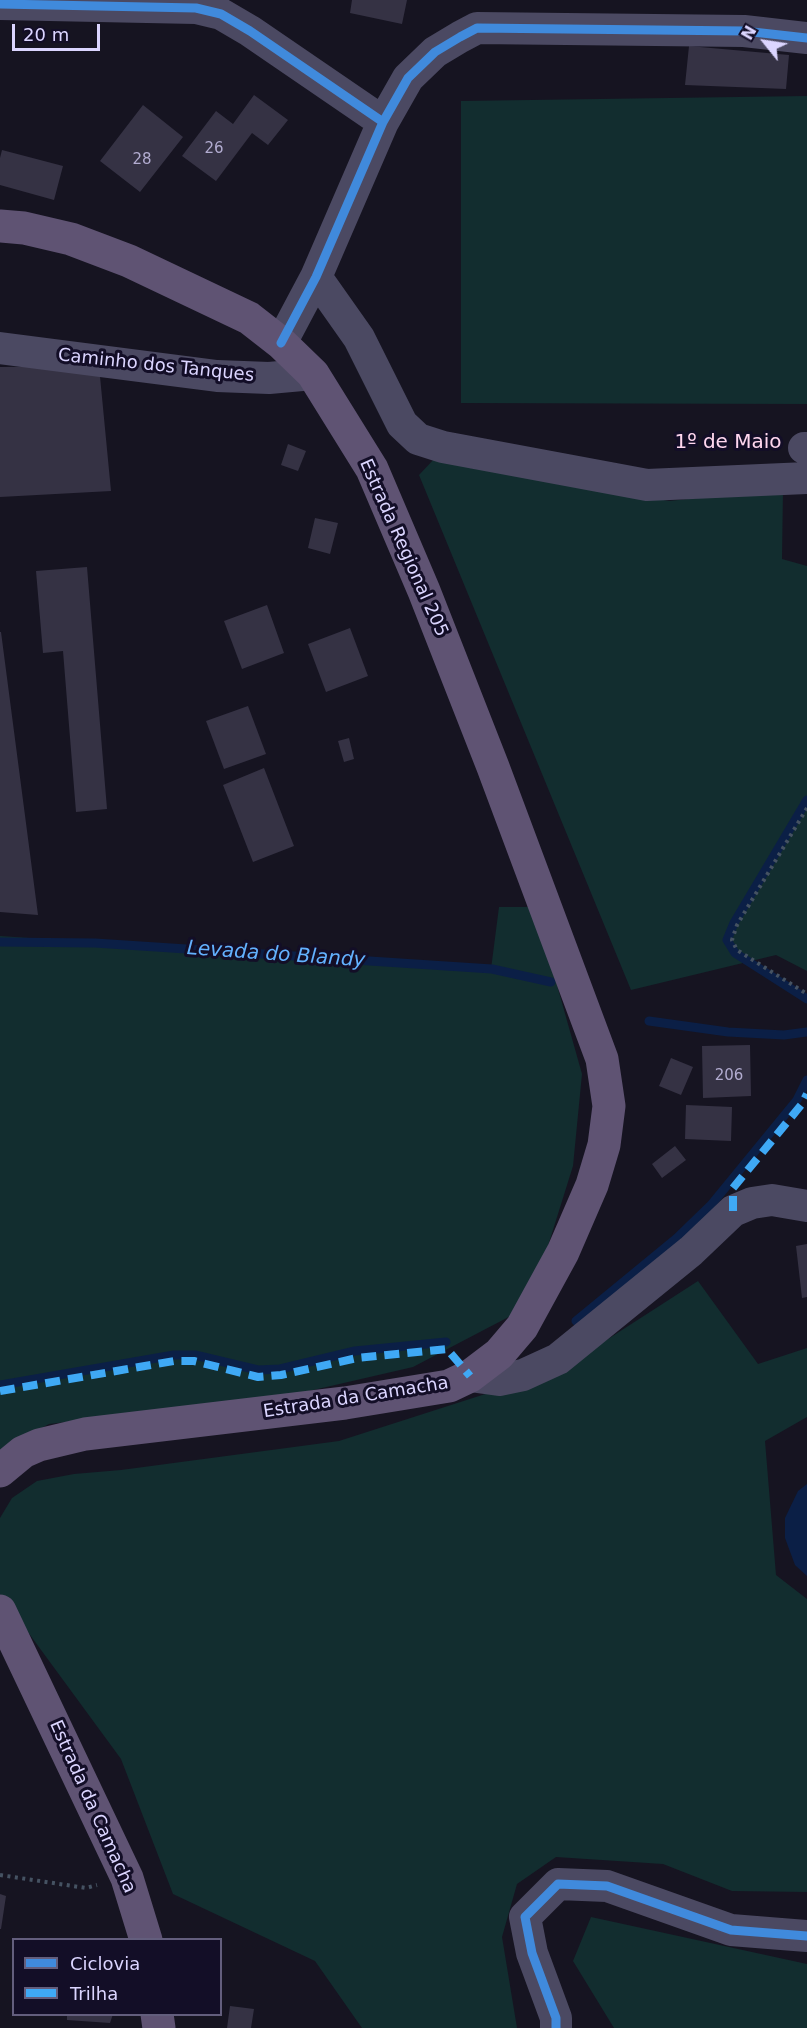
<!DOCTYPE html>
<html>
<head>
<meta charset="utf-8">
<style>
  body { margin:0 }
  #map { position:relative; width:807px; height:2028px; overflow:hidden; background:#161421; font-family:"DejaVu Sans",sans-serif }
  canvas { display:block }
  .legend { position:absolute; left:12px; top:1938px; width:210px; height:78px; box-sizing:border-box; background:#130e27; border:2px solid #635e7d; margin:0; padding:8px 10px; list-style:none; font-size:18px; color:#dbd5ff }
  .legend li { display:flex; align-items:center; gap:12px; height:30px }
  .legend b { width:30px; border:2px solid #635e7d }
  .north { position:absolute; left:735px; top:12px; width:60px; height:60px; -webkit-text-stroke:4px #130e27; paint-order:stroke; rotate:300deg; font-size:16px; font-weight:700; line-height:24px; text-align:center; color:#dbd5ff }
  .north::after { content:''; display:block; margin:auto; width:21px; height:27px; background:#dbd5ff; clip-path:polygon(50% 0,100% 100%,50% 72%,0 100%) }
  .scale { position:absolute; left:12px; top:24px; width:88px; height:27px; box-sizing:border-box; border:3px solid #dbd5ff; border-top:0; padding-left:8px; font-size:18px; line-height:21px; white-space:nowrap; color:#dbd5ff; -webkit-text-stroke:4px #130e27; paint-order:stroke }
</style>
</head>
<body>
<div id="map">
<canvas width="807" height="2028"></canvas>
<ul class="legend">
<li><b style="height:8px;background:#408adc"></b>Ciclovia</li>
<li><b style="height:8px;background:#3fa9f5"></b>Trilha</li>
</ul>
<div class="north">N</div>
<div class="scale">20 m</div>
</div>
<script>
const g = document.querySelector('canvas').getContext('2d');
g.lineJoin = 'round';
function paint(path, color) { g.fillStyle = color; g.fill(path, 'evenodd'); }
const poly = rows => new Path2D(rows.map(r => 'M' + r).join(''));
function stroke(path, color, width, dash) { g.strokeStyle = color; g.lineWidth = width; g.lineCap = dash ? 'butt' : 'round'; g.setLineDash(dash || []); g.stroke(path); }
function label(font, color, halo, rows, align = 'center') {
  g.font = font + ' "DejaVu Sans",sans-serif'; g.lineWidth = 6; g.setLineDash([]); g.textBaseline = 'middle'; g.strokeStyle = halo; g.fillStyle = color; for (const [text, x, y, turn = 0] of rows) {
    g.save(); g.translate(x, y); g.rotate((+turn || 0) * Math.PI / 180); g.textAlign = isNaN(turn) ? turn : align; if (halo) g.strokeText(text, 0, 0); g.fillText(text, 0, 0); g.restore();
  }
}
const green = poly([
  [807,96,807,404,461,403,461,101],
  [435,458,669,501,783,489,782,559,807,566,807,971,776,955,631,990,419,475],
  [499,907,535,907,582,1074,573,1166,547,1249,522,1310,413,1367,283,1397,49,1424,0,1450,0,936,491,969],
  [698,1281,758,1364,807,1348,807,1417,765,1441,776,1575,807,1599,807,1892,732,1891,663,1864,556,1857,517,1884,502,1937,517,2028,362,2028,315,1961,173,1894,121,1759,0,1594,0,1518,12,1498,37,1481,74,1474,121,1470,339,1441,560,1370],
  [591,1917,807,1964,807,2028,614,2028,573,1961]
]);
const water = poly([
  [807,1484,807,1576,795,1565,785,1538,785,1518,798,1491]
]);
const stream = poly([
  [807,800,734,923,727,940,735,953,807,999],
  [0,942,95,943,492,969,551,982],
  [649,1021,728,1032,784,1035,807,1032],
  [576,1321,677,1238,711,1205,797,1100,807,1080],
  [0,1385,174,1355,195,1355,258,1370,280,1369,355,1351,446,1342]
]);
const building = poly([
  [352,0,407,0,402,24,350,13],
  [689,46,789,55,786,89,685,85],
  [254,95,288,120,268,145,252,133,216,181,182,156,216,111,233,124],
  [143,105,183,137,140,192,100,161],
  [2,150,63,166,54,200,0,185,0,158],
  [99,366,111,491,0,497,0,367],
  [288,444,306,451,298,471,281,465],
  [315,518,338,523,330,554,308,548],
  [87,567,107,809,76,812,63,651,43,653,36,571],
  [267,605,284,653,242,669,224,621],
  [350,628,368,676,326,692,308,644],
  [0,632,1,632,38,915,0,912],
  [248,706,266,754,224,769,206,721],
  [349,738,354,759,344,762,338,741],
  [264,768,294,846,253,862,223,785],
  [750,1045,751,1096,703,1098,702,1046],
  [671,1058,693,1067,681,1095,659,1086],
  [686,1105,732,1107,731,1141,685,1139],
  [675,1146,686,1160,662,1178,652,1164],
  [807,1244,807,1297,802,1298,796,1246],
  [0,1894,6,1896,1,1929,0,1929],
  [230,2006,254,2009,251,2028,227,2028],
  [67,2014,113,2014,110,2023,67,2020]
]);
const path = poly([
  [807,808,737,925,732,940,737,950,807,994],
  [0,1875,86,1888,97,1885]
]);
const minor = poly([
  [0,4,196,8,221,14,250,31,383,122],
  [316,277,359,338,402,424,418,439,443,447,647,485,807,478],
  [281,343,316,277,383,122,408,78,435,52,460,37,477,28,744,31,807,38],
  [0,348,217,376,269,378,313,374],
  [804,448,807,448],
  [470,1376,499,1380,523,1375,558,1359,691,1251,733,1211,752,1203,772,1200,807,1206],
  [556,2028,556,2018,532,1953,525,1917,558,1884,607,1886,731,1930,807,1936]
]);
const major = poly([
  [0,226,24,228,71,239,129,261,249,318,281,343,313,374,372,469,424,591,493,767,602,1059,609,1106,604,1145,592,1185,563,1252,522,1327,499,1354,470,1376,449,1386,345,1403,85,1434,39,1445,23,1452,0,1471],
  [0,1611,127,1878,146,1940],
  [157,2014,159,2028]
]);
const quiet = poly([
  [733,1211,733,1188,802,1104,807,1094],
  [0,1391,174,1361,194,1361,258,1377,281,1375,357,1358,447,1349,470,1376]
]);
const cycleway = poly([
  [0,4,196,8,221,14,250,31,383,122],
  [281,343,316,277,383,122,408,78,435,52,460,37,477,28,744,31,807,38],
  [556,2028,556,2018,532,1953,525,1917,558,1884,607,1886,731,1930,807,1936]
]);
const numberNames = [
  ["26",214,149],
  ["28",142,160],
  ["206",729,1076]
];
const streetNames = [
  ["Caminho dos Tanques",156,366,6],
  ["Estrada Regional 205",403,548,66],
  ["Estrada da Camacha",356,1398,-9],
  ["Estrada da Camacha",92,1807,66]
];
const neighbourhoodNames = [
  ["1º de Maio",728,443]
];
const waterNames = [
  ["Levada do Blandy",276,955,4]
];
paint(green, '#122d2f');
paint(water, '#0b1f46');
stroke(stream, '#0b1f46', 9);
paint(building, '#353244');
stroke(path, '#455262', 4, [3, 4.5]);
stroke(minor, '#4b4962', 32);
stroke(major, '#5f5373', 33);
stroke(quiet, '#3fa9f5', 8, [15, 8]);
stroke(cycleway, '#408adc', 9);
label('15px', '#b2acd0', null, numberNames);
label('18px', '#dbd5ff', '#130e27', streetNames);
label('20px', '#ffd7ef', '#130e27', neighbourhoodNames);
label('italic 20px', '#63b2ff', '#130e27', waterNames);
</script>
</body>
</html>
